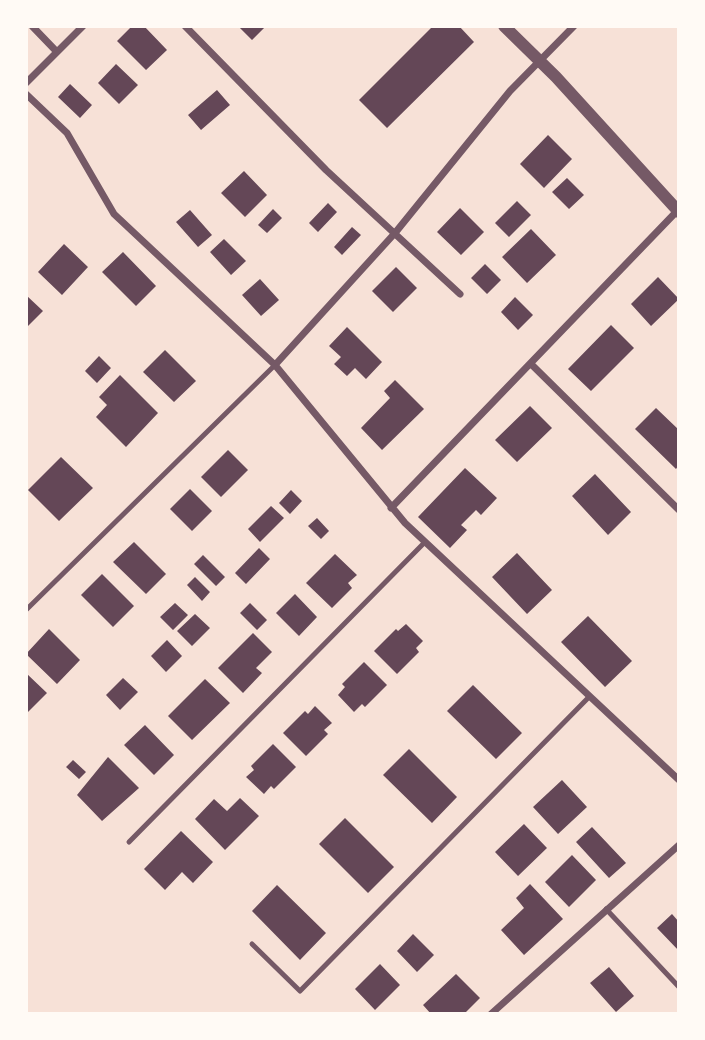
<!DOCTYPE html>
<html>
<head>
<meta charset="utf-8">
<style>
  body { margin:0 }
  #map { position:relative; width:705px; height:1040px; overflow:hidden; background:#f7e1d7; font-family:Helvetica,sans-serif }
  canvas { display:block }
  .frame { position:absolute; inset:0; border:28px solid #fffaf5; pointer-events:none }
</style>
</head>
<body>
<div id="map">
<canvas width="705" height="1040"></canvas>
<div class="frame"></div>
</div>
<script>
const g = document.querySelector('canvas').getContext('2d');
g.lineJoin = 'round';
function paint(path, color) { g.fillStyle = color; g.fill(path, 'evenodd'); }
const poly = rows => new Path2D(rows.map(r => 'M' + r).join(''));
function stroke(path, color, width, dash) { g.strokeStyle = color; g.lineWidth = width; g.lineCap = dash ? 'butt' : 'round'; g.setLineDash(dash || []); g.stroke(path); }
const building = poly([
  [132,26,144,26,167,50,146,70,117,41],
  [238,26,266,26,252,40],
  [433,26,459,26,474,42,387,128,359,100],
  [116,64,138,85,119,104,98,83],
  [70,84,92,105,80,118,58,97],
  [217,90,230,105,201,130,188,115],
  [548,135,572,159,544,188,520,164],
  [244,171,267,195,245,217,221,193],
  [567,178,584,195,569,209,552,192],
  [517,201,531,215,509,237,495,223],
  [328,203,337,212,318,232,309,223],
  [460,208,484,232,461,255,437,232],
  [273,209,282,218,267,233,258,225],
  [190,210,212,235,198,247,176,222],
  [352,227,361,235,342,255,334,247],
  [531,229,556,255,527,283,502,257],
  [224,239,246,261,231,275,210,252],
  [64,244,88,267,62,295,38,272],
  [123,252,156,286,136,306,102,272],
  [485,264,501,280,487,294,471,278],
  [396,267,417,288,393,312,372,291],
  [658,277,679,299,651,326,631,304],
  [260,279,279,300,261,316,242,295],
  [26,295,43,311,26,328],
  [515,297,533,315,518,330,501,312],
  [611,325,634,348,591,391,568,369],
  [347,327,382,362,366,379,355,368,347,376,334,364,341,357,329,346],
  [165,350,196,381,174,402,143,372],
  [99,356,111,368,97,383,85,371],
  [120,375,158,413,126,447,96,417,107,405,99,397],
  [395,380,424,409,382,450,361,428,390,398,384,391],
  [530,406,552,428,517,462,495,440],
  [656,408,679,430,679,465,676,469,635,429],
  [228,450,248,470,221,497,201,477],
  [61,457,93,488,59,521,28,490],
  [465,468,497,498,481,515,476,510,461,525,467,530,450,548,418,517],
  [595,474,631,512,608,535,572,496],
  [190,489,212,511,192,531,170,509],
  [291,490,302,501,290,514,279,503],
  [271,506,284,518,260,542,248,529],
  [317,518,329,531,321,539,308,526],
  [134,542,166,574,146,594,113,562],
  [259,548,270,559,246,584,235,573],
  [517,553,552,590,527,614,492,577],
  [335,554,357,575,348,583,352,588,332,608,306,583],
  [203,555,225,577,216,586,194,564],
  [102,574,134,606,113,627,81,595],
  [195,577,210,592,202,601,187,585],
  [295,594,317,617,299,636,276,613],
  [175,603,188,615,173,630,160,617],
  [250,603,267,620,257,630,240,613],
  [195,614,210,628,192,646,177,631],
  [588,616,632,661,605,687,561,642],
  [406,624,423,641,416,648,419,652,397,674,374,651,396,629,398,631],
  [49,629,80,660,57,684,26,654],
  [253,633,272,652,256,668,262,673,243,693,218,668],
  [167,640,182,656,166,672,151,656],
  [364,662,387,685,365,707,362,704,354,712,338,695,345,687,342,684],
  [26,673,47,693,26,714],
  [123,678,138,692,120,710,106,695],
  [205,679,230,703,192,740,168,716],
  [473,685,522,733,496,759,447,711],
  [315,706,332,723,324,730,328,734,306,756,283,733,305,711,308,714],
  [145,725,174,755,154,775,124,745],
  [273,744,296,767,274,789,271,786,264,794,246,777,254,770,251,766],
  [409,749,457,797,432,823,383,775],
  [108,757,139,788,102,821,77,795],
  [73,760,86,772,79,779,66,767],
  [562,780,587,807,558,834,533,807],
  [240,798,259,816,225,850,195,819,214,799,227,811],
  [345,818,394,867,368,893,319,844],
  [524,824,547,848,518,876,495,852],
  [592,827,626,863,609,878,576,842],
  [181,831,213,862,193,883,182,872,165,890,144,869],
  [572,855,596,880,569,907,545,882],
  [530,884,563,919,524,955,501,930,524,908,516,898],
  [277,885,326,933,300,960,252,911],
  [672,914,679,922,679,951,657,928],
  [413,934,434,955,417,972,397,951],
  [380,964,400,985,375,1010,355,989],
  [609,967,634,996,616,1012,590,983],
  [456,974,480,998,464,1014,431,1014,423,1005]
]);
const service = poly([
  [26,610,275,365],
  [129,842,424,543],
  [606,909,679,987],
  [252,944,300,991,588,698]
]);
const minor = poly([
  [32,26,57,52],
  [185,26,326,170,460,294],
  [26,83,83,26],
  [26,94,67,133,114,214,275,365,405,523,679,780],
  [531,364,679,510],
  [275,365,395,233,510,91,574,26],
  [391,508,678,210],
  [491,1014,679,845]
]);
const tertiary = poly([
  [504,26,556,77,679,212]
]);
paint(building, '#644757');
stroke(service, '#755966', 5);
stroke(minor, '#755966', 7);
stroke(tertiary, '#755966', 12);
</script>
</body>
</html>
